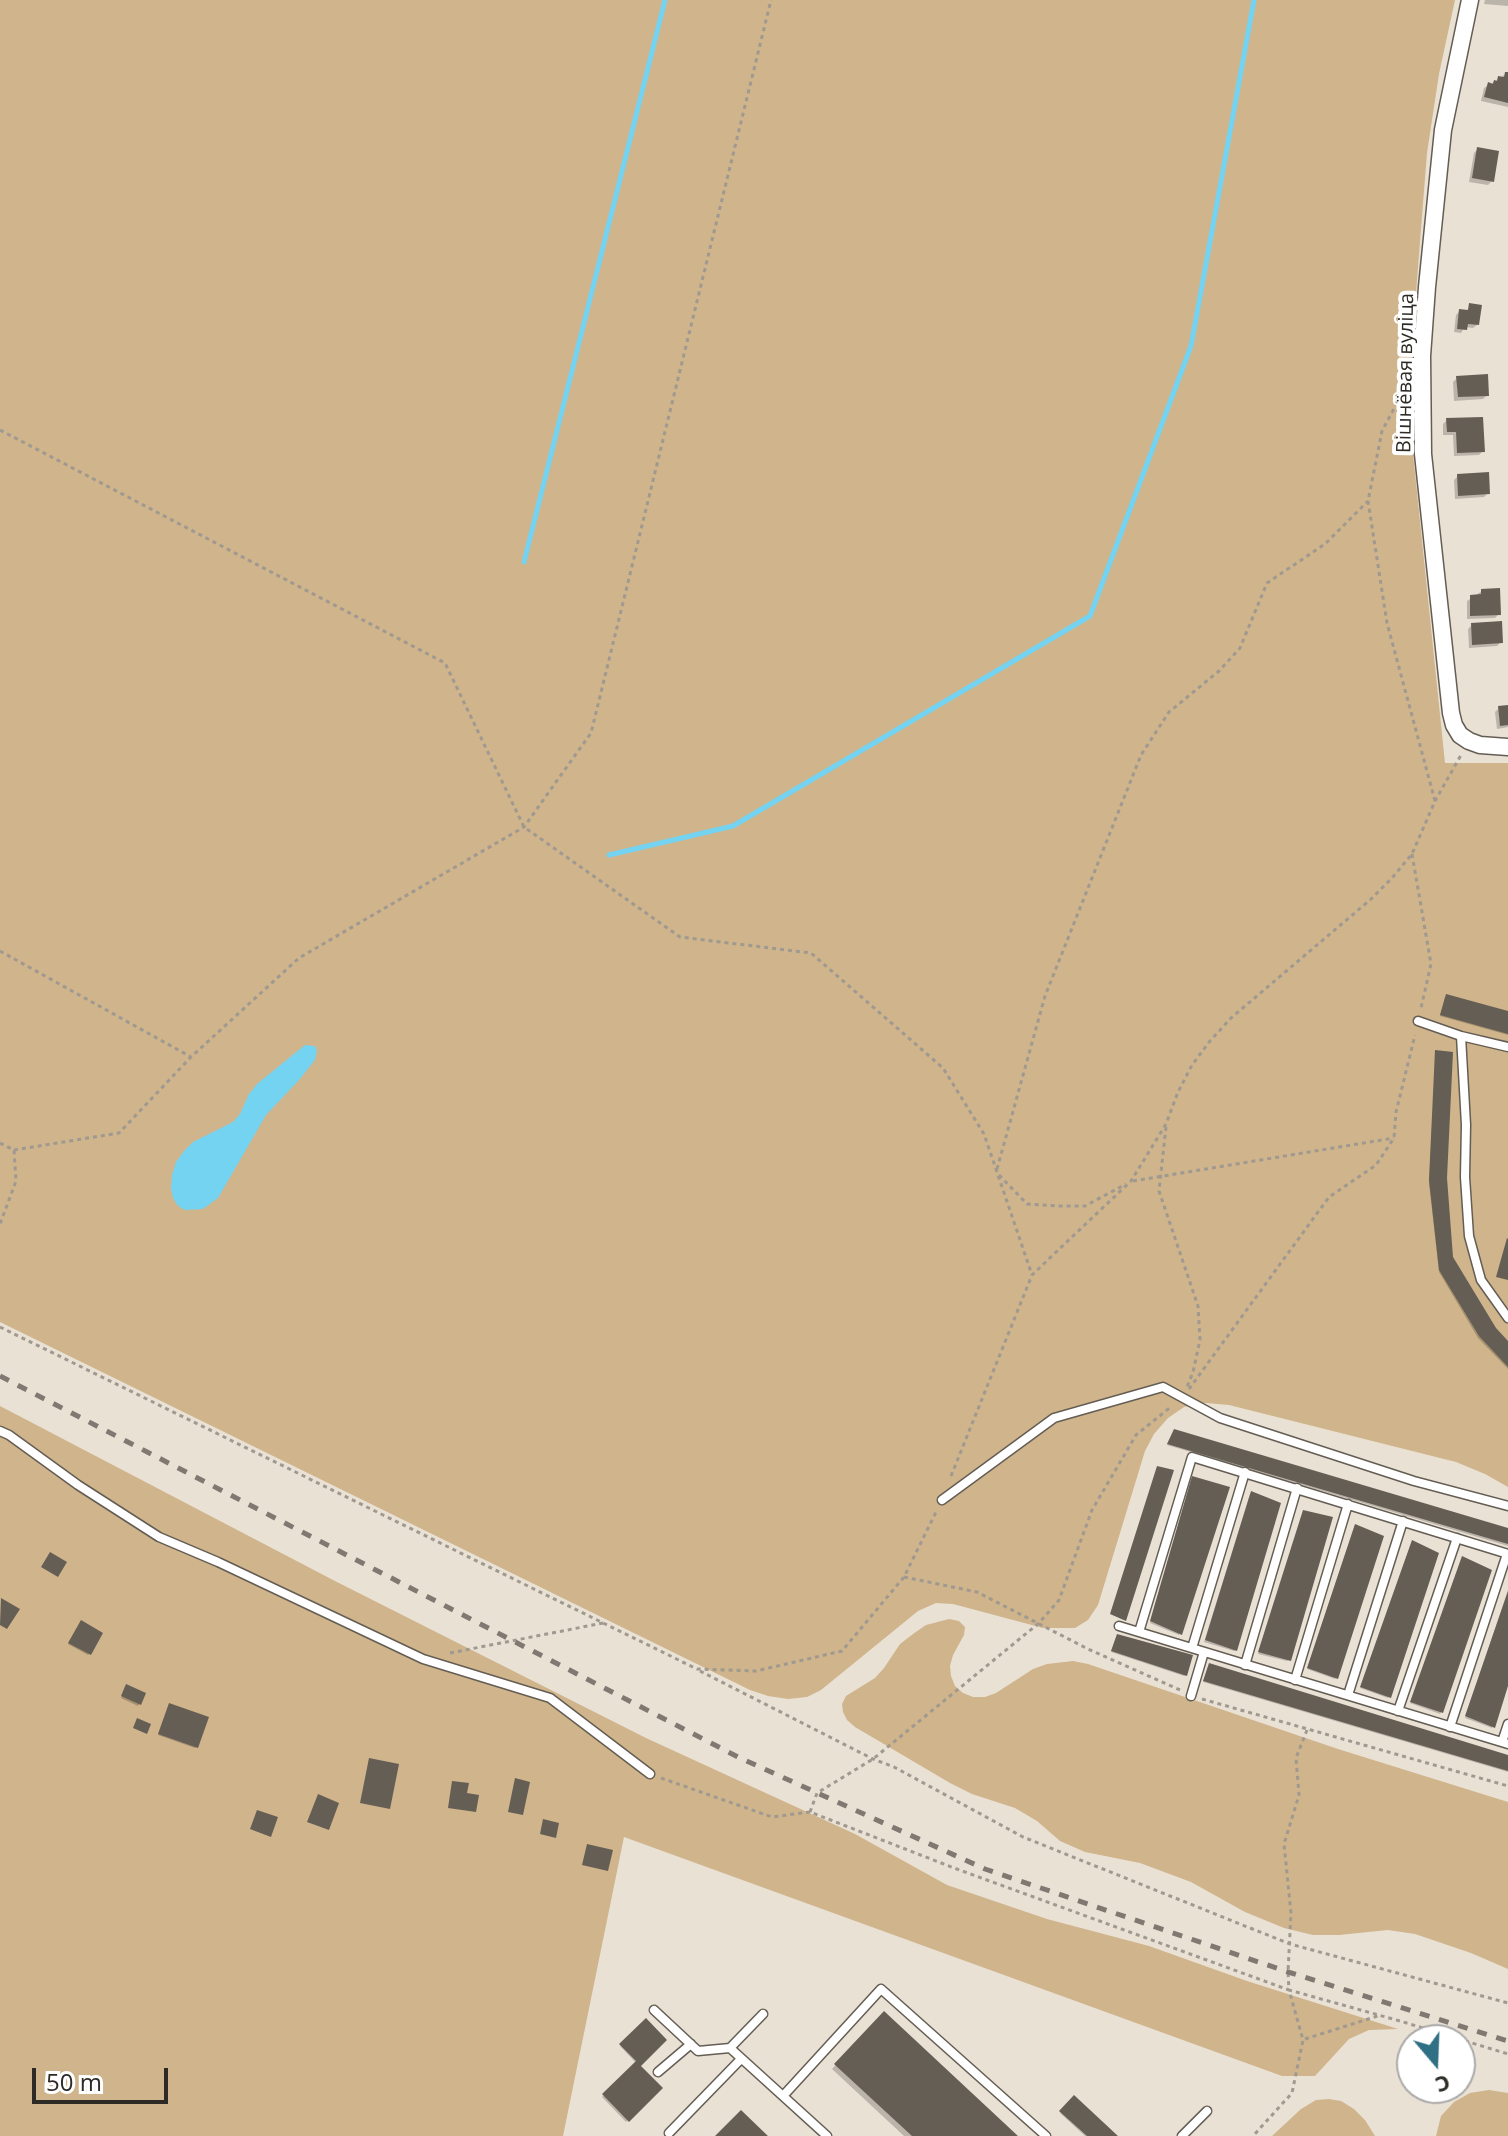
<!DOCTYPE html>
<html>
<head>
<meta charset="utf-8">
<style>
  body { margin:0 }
  #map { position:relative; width:1508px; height:2136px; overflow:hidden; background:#eae1d5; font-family:"Open Sans",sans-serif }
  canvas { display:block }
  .north { position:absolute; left:1396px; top:2024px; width:80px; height:80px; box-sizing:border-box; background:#fff; border:2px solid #abaaa9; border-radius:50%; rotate:161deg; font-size:22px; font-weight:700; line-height:32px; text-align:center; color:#2e2b27 }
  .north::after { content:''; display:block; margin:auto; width:28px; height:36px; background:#307084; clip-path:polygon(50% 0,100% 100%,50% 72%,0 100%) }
  .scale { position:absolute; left:32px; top:2068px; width:136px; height:36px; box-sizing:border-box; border:4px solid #2e2b27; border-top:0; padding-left:10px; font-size:24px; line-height:28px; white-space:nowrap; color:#2e2b27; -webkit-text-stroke:6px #fff; paint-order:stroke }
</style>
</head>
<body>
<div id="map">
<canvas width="1508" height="2136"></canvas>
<div class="north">С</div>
<div class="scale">50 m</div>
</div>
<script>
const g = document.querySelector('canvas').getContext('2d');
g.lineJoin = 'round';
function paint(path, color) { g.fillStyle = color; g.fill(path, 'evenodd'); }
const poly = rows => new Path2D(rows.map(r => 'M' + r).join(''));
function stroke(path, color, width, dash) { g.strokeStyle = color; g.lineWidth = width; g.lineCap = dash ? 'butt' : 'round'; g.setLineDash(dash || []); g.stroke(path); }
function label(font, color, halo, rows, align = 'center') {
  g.font = font + ' "Open Sans",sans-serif'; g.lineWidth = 8; g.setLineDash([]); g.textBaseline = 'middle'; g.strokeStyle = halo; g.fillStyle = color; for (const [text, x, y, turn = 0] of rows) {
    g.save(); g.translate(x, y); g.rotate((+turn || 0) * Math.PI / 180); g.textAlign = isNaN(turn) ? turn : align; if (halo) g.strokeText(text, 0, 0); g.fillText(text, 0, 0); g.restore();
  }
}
const green = poly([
  [0,0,1455,0,1439,74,1427,153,1414,318,1410,384,1412,444,1445,763,1508,763,1508,1487,1485,1474,1456,1462,1229,1405,1206,1403,1184,1407,1168,1418,1154,1434,1145,1451,1098,1605,1088,1620,1075,1628,1043,1628,953,1604,936,1603,918,1611,821,1690,807,1697,788,1699,768,1696,750,1690,0,1322],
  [0,1406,333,1580,646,1738,855,1834,947,1885,1047,1919,1149,1946,1247,1981,1398,2029,1369,2030,1349,2039,1315,2076,1282,2076,624,1837,563,2136,0,2136],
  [949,1619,959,1621,965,1627,964,1635,953,1655,950,1666,951,1676,955,1686,963,1693,973,1697,985,1697,996,1693,1033,1669,1047,1664,1073,1661,1088,1664,1338,1749,1508,1802,1508,1969,1471,1953,1415,1934,1388,1930,1339,1935,1313,1935,1284,1928,1245,1912,1191,1882,1140,1863,1085,1852,1060,1841,1037,1821,1015,1808,972,1794,950,1783,855,1727,847,1720,843,1712,842,1704,846,1696,875,1678,884,1668,900,1644,913,1634,926,1625],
  [1489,2090,1508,2093,1508,2136,1436,2136,1441,2116,1454,2102,1470,2093],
  [1329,2099,1341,2101,1354,2109,1365,2120,1375,2136,1272,2136,1301,2109,1316,2100]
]);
const water = poly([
  [305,1045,315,1046,317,1050,315,1060,299,1080,266,1115,218,1198,203,1209,185,1210,178,1206,173,1198,171,1188,172,1175,176,1162,184,1151,193,1142,233,1122,240,1114,249,1094,257,1084]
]);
const shadow = poly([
  [1485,0,1508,0,1508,6,1484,4],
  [1506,74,1508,74,1508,107,1481,101,1484,88],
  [1478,149,1492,181,1488,185,1469,182,1474,153],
  [1470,306,1477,325,1473,328,1465,327,1461,333,1454,332,1456,315,1460,311,1466,312],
  [1457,378,1487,395,1483,399,1454,401,1453,382],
  [1447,420,1483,451,1479,455,1454,456,1453,435,1443,435,1443,424],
  [1458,476,1488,493,1484,497,1455,499,1454,480],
  [1482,591,1499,614,1495,618,1467,619,1467,601],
  [1472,625,1501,642,1497,646,1469,648,1468,629],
  [1508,707,1508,727,1497,729,1495,712,1499,708],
  [1445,997,1508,1013,1508,1035,1440,1016],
  [1436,1052,1451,1258,1494,1329,1508,1344,1508,1369,1478,1338,1439,1272,1429,1183],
  [1173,1433,1508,1530,1508,1546,1167,1445],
  [1192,1478,1180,1634,1179,1635,1150,1623],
  [1250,1494,1236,1650,1234,1651,1204,1642],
  [1303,1513,1289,1660,1287,1661,1258,1654],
  [1354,1528,1336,1678,1335,1679,1307,1669],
  [1411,1544,1389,1697,1388,1698,1360,1688],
  [1461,1560,1441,1712,1440,1714,1410,1703],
  [1508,1590,1508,1679,1492,1728,1465,1718],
  [80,1624,89,1654,88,1655,68,1644],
  [1116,1638,1186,1675,1184,1676,1111,1652],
  [1208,1667,1508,1757,1508,1772,1203,1682],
  [125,1688,144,1694,138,1706,121,1698],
  [168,1707,196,1747,195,1748,158,1735],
  [884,2014,1015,2136,904,2136,832,2069],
  [646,2021,638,2066,660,2088,626,2122,602,2097,636,2063,620,2046],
  [1074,2098,1115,2136,1085,2136,1060,2113]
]);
const stream = poly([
  [524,562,665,0],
  [609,855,733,826,1090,616,1191,346,1254,0]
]);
const building = poly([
  [1505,72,1508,72,1508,103,1484,97,1488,82,1493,84,1494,80,1497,81,1498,76,1504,77],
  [1477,147,1499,151,1494,182,1472,178],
  [1469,303,1482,305,1479,325,1468,324,1467,330,1457,329,1459,309,1468,310],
  [1488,374,1489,396,1458,397,1456,376],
  [1483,417,1485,452,1457,453,1456,432,1447,432,1446,418],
  [1489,472,1490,494,1458,496,1457,474],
  [1500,588,1501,615,1470,616,1470,595,1481,594,1481,589],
  [1502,621,1503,643,1472,645,1471,623],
  [1508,705,1508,725,1500,726,1498,706],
  [1446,994,1508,1011,1508,1034,1440,1015],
  [1435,1050,1453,1052,1447,1178,1453,1257,1496,1328,1508,1341,1508,1367,1479,1336,1439,1270,1429,1180],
  [1507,1238,1508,1239,1508,1280,1496,1277],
  [1174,1429,1508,1528,1508,1544,1167,1444],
  [1157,1466,1174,1470,1126,1621,1110,1614],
  [1192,1476,1230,1487,1182,1635,1150,1621],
  [1251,1491,1281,1503,1237,1651,1205,1640],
  [1303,1510,1333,1517,1291,1661,1258,1652],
  [1355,1524,1384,1536,1338,1679,1307,1668],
  [1412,1540,1439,1553,1391,1698,1360,1687],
  [50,1552,67,1562,58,1577,41,1567],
  [1462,1556,1492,1570,1443,1713,1410,1702],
  [1508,1591,1508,1686,1495,1728,1465,1716],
  [1,1598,20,1609,7,1629,0,1625],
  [81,1620,103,1633,91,1655,68,1643],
  [1117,1634,1193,1655,1187,1676,1111,1651],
  [1209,1663,1508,1755,1508,1771,1203,1681],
  [126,1684,146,1693,141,1705,121,1696],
  [169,1703,209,1717,198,1748,158,1734],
  [137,1718,151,1724,147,1734,133,1728],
  [369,1758,399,1764,390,1809,360,1803],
  [515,1778,530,1782,523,1815,508,1812],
  [452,1781,469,1783,467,1793,479,1795,476,1812,448,1808],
  [318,1794,339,1803,329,1830,307,1822],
  [257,1810,278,1817,271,1837,250,1829],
  [543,1819,559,1823,556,1838,540,1834],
  [587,1844,613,1850,608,1871,582,1865],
  [884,2011,1018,2136,912,2136,834,2064],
  [646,2018,667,2040,641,2066,663,2088,629,2122,602,2094,636,2061,619,2044],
  [1074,2095,1118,2136,1087,2136,1059,2111],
  [741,2110,768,2136,715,2136]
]);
const path = poly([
  [1405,388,1382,431,1368,501,1387,623,1435,801],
  [0,430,445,663,524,827,680,937,811,953,943,1068,984,1134,1032,1275],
  [1412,854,1431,964,1421,1008],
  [0,951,191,1057],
  [1166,1127,1159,1191,1198,1306,1200,1340,1193,1372,1187,1387],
  [0,1143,14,1150,16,1181,0,1224],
  [14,1150,119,1133,191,1057,299,958,524,827,591,733,771,0],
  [997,1169,1045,996,1141,755,1169,712,1219,671,1240,648,1267,583,1325,544,1368,501],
  [999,1175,1027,1204,1057,1206,1085,1206,1126,1184],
  [1133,1181,1394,1138],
  [0,1327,697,1669,756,1671,842,1651,904,1577,936,1512],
  [1189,1389,1329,1197,1376,1165,1394,1138,1396,1112,1415,1035],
  [951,1476,1032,1275,1131,1181,1166,1124,1178,1092,1192,1065,1210,1041,1231,1018,1370,900,1392,878,1412,854,1435,801,1461,755],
  [904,1577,977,1592,1088,1649,1180,1690],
  [450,1653,603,1623],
  [700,1671,873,1759,894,1767,1023,1837,1290,1944,1508,2003],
  [1202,1699,1508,1786],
  [1307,1730,1296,1758,1299,1795,1284,1844,1291,1913,1288,1972,1289,1990,1400,2021,1508,2054],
  [661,1778,772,1817,810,1812,954,1868,1289,1990,1303,2040,1292,2093,1253,2136],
  [810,1812,817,1793,873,1759,1039,1623,1059,1600,1092,1510,1136,1435,1172,1406],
  [1305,2039,1381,2015]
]);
const lane = poly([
  [1418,1021,1461,1036,1466,1125,1465,1177,1469,1236,1481,1280,1508,1318],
  [1461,1036,1508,1047],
  [0,1431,9,1435,78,1485,159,1537,218,1562,423,1659,550,1698,650,1774],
  [942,1500,1054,1418,1163,1387,1220,1418,1414,1481,1508,1506],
  [1119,1626,1508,1744],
  [1139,1632,1192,1457,1508,1554],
  [1192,1648,1245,1472],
  [1245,1665,1297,1488],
  [1295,1680,1348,1504],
  [1348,1695,1403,1521],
  [1191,1696,1204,1652],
  [1398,1711,1457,1538],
  [1450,1727,1507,1554],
  [1502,1742,1508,1724],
  [654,2010,698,2051,730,2048,827,2136],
  [730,2048,763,2014],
  [658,2072,691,2044],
  [783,2096,881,1989,1046,2136],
  [669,2133,741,2059],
  [1182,2136,1207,2111]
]);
const street = poly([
  [1470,0,1443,130,1427,287,1422,356,1423,454,1451,713,1454,725,1460,735,1469,741,1480,745,1508,747]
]);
const rail = poly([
  [0,1376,738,1757,985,1869,1288,1972,1508,2041]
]);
const streetNames = [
  ["Вішнёвая вуліца",1406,373,-89]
];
paint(green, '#cfb48c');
paint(water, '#75d3f2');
paint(shadow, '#0003');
stroke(stream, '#75d3f2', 5);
paint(building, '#655e54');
stroke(lane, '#645d53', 11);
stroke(street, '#645d53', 19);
stroke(path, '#a09990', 3, [4, 4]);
stroke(lane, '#fff', 8);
stroke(street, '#fff', 16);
stroke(rail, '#7f7972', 5, [10, 10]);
label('20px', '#2e2b27', '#fff', streetNames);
</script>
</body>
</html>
